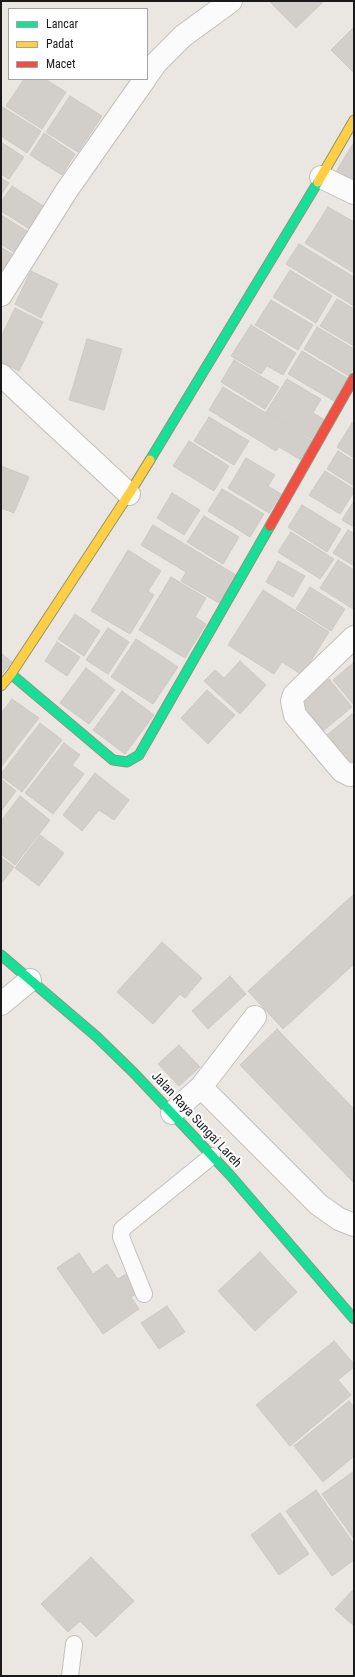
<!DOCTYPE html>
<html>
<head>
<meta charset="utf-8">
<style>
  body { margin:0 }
  #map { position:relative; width:355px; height:1677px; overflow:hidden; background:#eae7e2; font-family:"Roboto Condensed",sans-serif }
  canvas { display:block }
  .frame { position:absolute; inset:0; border:2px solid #1a1a1a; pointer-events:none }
  .legend { position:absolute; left:8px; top:8px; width:140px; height:72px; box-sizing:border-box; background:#fff; border:1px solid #a3a3a3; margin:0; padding:5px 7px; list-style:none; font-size:12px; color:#1a1a1a }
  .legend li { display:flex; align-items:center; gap:8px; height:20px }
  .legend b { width:20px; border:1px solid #a3a3a3 }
</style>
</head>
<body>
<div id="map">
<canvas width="355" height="1677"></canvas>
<div class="frame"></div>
<ul class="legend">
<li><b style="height:5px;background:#16e098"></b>Lancar</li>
<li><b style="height:5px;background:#ffcf43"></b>Padat</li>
<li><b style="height:5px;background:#f24e42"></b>Macet</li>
</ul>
</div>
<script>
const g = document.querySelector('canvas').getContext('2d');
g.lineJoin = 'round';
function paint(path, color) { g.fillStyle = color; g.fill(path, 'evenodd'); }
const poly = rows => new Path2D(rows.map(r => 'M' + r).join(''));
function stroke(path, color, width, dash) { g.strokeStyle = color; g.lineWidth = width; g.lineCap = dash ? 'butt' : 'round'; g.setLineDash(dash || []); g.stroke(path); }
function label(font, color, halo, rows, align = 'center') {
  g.font = font + ' "Roboto Condensed",sans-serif'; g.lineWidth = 4; g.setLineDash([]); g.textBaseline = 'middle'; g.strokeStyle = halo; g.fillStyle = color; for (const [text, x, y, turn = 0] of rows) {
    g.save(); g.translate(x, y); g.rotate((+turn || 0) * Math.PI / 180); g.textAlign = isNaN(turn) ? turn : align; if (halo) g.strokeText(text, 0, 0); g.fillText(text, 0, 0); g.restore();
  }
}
const building = poly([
  [269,1,324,1,296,28,269,1],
  [354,27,354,73,331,50,354,27],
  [24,79,45,79,66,92,42,129,6,106,24,79],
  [70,96,102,116,78,152,46,132,70,96],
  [1,106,41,131,27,153,1,136,1,106],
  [44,133,75,154,62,175,30,155,44,133],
  [1,142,24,157,9,179,1,174,1,142],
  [354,142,354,183,336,172,354,142],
  [1,178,9,183,1,195,1,178],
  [12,186,51,211,36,233,1,211,1,202,12,186],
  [328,207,354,222,354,273,305,243,328,207],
  [1,215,28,232,15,253,1,244,1,215],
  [299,244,354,277,354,306,286,264,299,244],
  [1,247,18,258,1,280,1,247],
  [290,270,332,296,316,323,273,297,290,270],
  [31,271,58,284,41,318,15,304,31,271],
  [337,299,354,309,354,346,320,326,337,299],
  [271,300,313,325,298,350,255,325,271,300],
  [15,308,43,322,19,371,1,362,1,337,15,308],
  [251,325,296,353,283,375,267,366,261,374,231,356,251,325],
  [317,327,354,349,354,367,349,376,304,349,317,327],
  [87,339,122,349,104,410,69,400,87,339],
  [302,351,347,378,334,401,288,374,302,351],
  [234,360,279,387,265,409,221,382,234,360],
  [287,379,321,399,313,413,325,420,313,440,266,412,287,379],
  [223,387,312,441,301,460,279,447,276,451,209,410,223,387],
  [209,417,249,441,234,465,194,441,209,417],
  [352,423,354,424,354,458,337,447,352,423],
  [189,441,229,466,214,491,173,466,189,441],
  [338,451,354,461,354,486,327,469,338,451],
  [246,458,275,475,268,486,281,494,269,513,228,488,246,458],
  [1,466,29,477,14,513,1,508,1,466],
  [325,471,354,489,354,492,340,514,309,495,325,471],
  [222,489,264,514,250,537,208,511,222,489],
  [172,493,200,510,184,535,157,518,172,493],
  [354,501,354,527,342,520,354,501],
  [302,505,341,529,327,552,288,527,302,505],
  [204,516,239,537,223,564,187,542,204,516],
  [153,525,236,575,219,603,181,581,186,572,141,545,153,525],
  [348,530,354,533,354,566,333,553,348,530],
  [291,532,334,559,320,579,278,552,291,532],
  [128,550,161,571,148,591,154,595,130,634,91,611,128,550],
  [338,560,354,570,353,609,320,588,338,560],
  [278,561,305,576,293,597,266,582,278,561],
  [171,577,206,598,195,617,206,624,185,658,139,630,171,577],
  [310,587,345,609,331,631,296,609,310,587],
  [263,590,329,632,302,675,282,662,274,674,228,645,263,590],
  [75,614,100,631,84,656,58,639,75,614],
  [108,628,129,642,108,674,86,660,108,628],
  [136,639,178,667,153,704,111,677,136,639],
  [57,642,80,657,67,676,45,661,57,642],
  [1,653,12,662,1,675,1,653],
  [240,661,266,685,240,714,204,681,215,670,224,678,240,661],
  [353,663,354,664,354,705,333,680,353,663],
  [86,668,115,690,89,724,60,703,86,668],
  [329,679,352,707,323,731,299,703,329,679],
  [207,690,235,715,208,744,181,718,207,690],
  [122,691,154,715,125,754,93,730,122,691],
  [12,699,39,718,1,767,1,713,12,699],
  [352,714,354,716,354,761,350,765,326,736,352,714],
  [40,723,62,740,22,792,1,776,1,774,40,723],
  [64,743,80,755,72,765,84,774,53,814,25,793,64,743],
  [95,773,129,800,114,820,99,810,82,831,63,815,95,773],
  [1,779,16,791,1,811,1,779],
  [20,796,50,820,15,865,1,854,1,821,20,796],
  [40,835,64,853,39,886,15,868,40,835],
  [1,857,14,867,1,884,1,857],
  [354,894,354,964,283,1029,248,991,354,894],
  [162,942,202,978,185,998,180,994,153,1024,117,992,162,942],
  [230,976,246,994,208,1029,192,1011,230,976],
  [277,1029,354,1109,354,1183,240,1065,277,1029],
  [179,1045,200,1067,179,1086,158,1064,179,1045],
  [260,1252,297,1292,255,1331,218,1291,260,1252],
  [79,1253,93,1274,107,1264,118,1279,126,1274,139,1292,131,1297,139,1309,103,1334,57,1268,79,1253],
  [167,1306,185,1332,159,1349,141,1323,167,1306],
  [334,1341,354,1364,354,1367,338,1380,351,1395,290,1446,256,1405,334,1341],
  [349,1401,354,1407,354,1456,323,1482,294,1446,349,1401],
  [354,1471,354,1539,322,1494,354,1471],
  [316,1490,354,1544,354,1560,332,1576,286,1511,316,1490],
  [280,1513,309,1554,279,1575,251,1535,280,1513],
  [91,1557,134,1601,96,1637,80,1621,68,1632,41,1604,91,1557],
  [354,1589,354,1626,335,1609,354,1589]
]);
const lane = poly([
  [144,1294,121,1237,122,1229,212,1156],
  [70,1676,74,1644]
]);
const street = poly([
  [147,76,156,63,183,36,231,1],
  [321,177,354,193],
  [1,295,67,190,145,79],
  [1,375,129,494],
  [354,637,294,695,292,701,295,715,342,771,350,775,354,774],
  [1,1004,30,980],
  [201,1087,319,1205,339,1219,354,1225],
  [172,1113,201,1087,255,1017]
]);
const fast = poly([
  [150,460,318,182],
  [11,674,113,760,127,762,139,755,270,526],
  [1,955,97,1037,134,1073,230,1175,354,1319]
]);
const slow = poly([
  [318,182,354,120],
  [1,686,11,674,129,494,150,460]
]);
const jam = poly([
  [270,526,354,378]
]);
const streetNames = [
  ["Jalan Raya Sungai Lareh",196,1120,47]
];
paint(building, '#d2ceca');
stroke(building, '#cdc8c3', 1);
stroke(lane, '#c2c0be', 18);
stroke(street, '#c2c0be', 24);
stroke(fast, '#92937a', 11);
stroke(slow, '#92937a', 11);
stroke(jam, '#92937a', 11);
stroke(lane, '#fcfbfb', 16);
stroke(street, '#fcfbfb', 22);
stroke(fast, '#16e098', 9);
stroke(slow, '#ffcf43', 9);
stroke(jam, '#f24e42', 9);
label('13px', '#1a1a1a', '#fff', streetNames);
</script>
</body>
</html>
